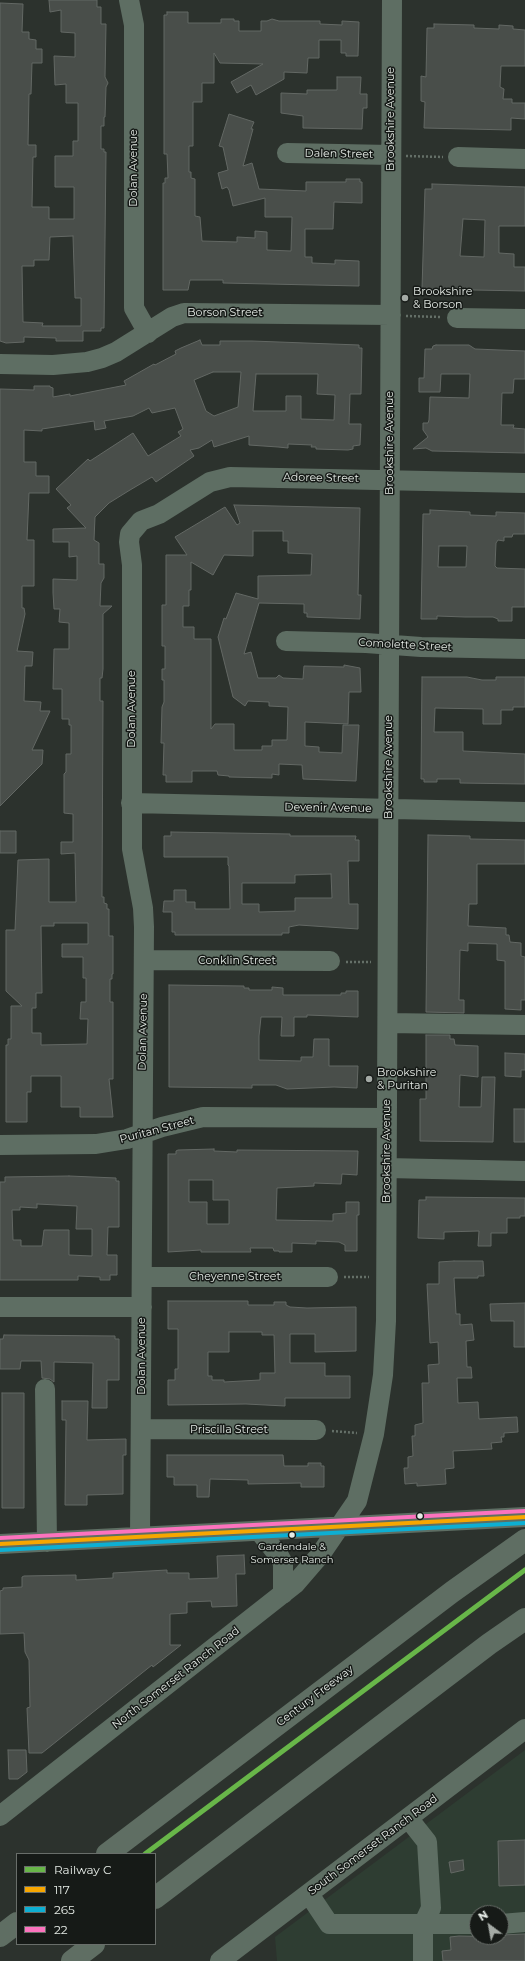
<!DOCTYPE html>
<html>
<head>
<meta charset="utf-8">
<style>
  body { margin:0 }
  #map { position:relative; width:525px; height:1961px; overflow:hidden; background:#2c322d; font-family:Montserrat,sans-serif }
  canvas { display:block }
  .legend { position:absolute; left:16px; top:1853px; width:140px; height:92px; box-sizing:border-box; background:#161a17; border:1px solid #696e6a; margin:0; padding:5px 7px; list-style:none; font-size:12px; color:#e5ebe6 }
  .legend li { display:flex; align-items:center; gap:8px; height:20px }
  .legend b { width:20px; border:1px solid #696e6a }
  .north { position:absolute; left:469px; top:1905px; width:40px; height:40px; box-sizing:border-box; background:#161a17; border:1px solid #696e6a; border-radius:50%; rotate:328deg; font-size:11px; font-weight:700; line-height:16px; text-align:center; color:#e5ebe6 }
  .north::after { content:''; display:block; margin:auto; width:14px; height:18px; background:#a4aaa5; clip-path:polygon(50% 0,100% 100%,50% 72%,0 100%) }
</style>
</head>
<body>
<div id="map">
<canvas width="525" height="1961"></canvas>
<ul class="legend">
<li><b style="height:5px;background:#68b649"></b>Railway C</li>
<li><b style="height:5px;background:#f7a600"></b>117</li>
<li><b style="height:5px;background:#0dafd3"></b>265</li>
<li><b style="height:5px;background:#fc73be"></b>22</li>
</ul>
<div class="north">N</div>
</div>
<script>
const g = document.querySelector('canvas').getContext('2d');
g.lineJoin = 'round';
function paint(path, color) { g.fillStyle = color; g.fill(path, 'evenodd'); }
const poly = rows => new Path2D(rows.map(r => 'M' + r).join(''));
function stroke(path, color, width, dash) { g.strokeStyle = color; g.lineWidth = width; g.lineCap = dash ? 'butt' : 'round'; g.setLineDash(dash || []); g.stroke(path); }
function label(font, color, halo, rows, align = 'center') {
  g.font = font + ' Montserrat,sans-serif'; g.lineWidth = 3; g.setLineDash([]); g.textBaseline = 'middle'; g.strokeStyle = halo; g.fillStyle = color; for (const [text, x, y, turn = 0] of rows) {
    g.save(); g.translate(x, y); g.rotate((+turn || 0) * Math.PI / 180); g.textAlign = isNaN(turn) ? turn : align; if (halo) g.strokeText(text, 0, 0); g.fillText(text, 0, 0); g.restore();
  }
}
const built = poly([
  [525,1750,525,1961,277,1961,275,1937],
  [477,1913,501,1913,501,1937,477,1937]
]);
const building = poly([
  [49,0,97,0,97,7,101,7,101,24,106,24,105,77,108,83,106,87,105,117,104,117,104,126,101,126,101,149,104,149,104,152,106,152,104,328,101,328,101,331,83,331,83,341,56,341,56,338,24,337,24,342,6,343,0,341,0,3,23,4,22,32,29,32,29,39,36,40,36,49,42,49,42,63,32,63,31,94,29,94,28,145,36,145,36,157,33,157,32,207,49,207,49,219,74,219,74,187,55,187,55,156,73,156,73,141,78,141,78,103,66,103,66,84,55,85,54,56,75,57,75,33,61,32,61,10,50,12,49,0],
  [73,236,75,298,81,298,81,326,42,326,43,323,23,322,22,266,34,266,34,260,49,260,50,237,73,236],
  [167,12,188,12,188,23,221,23,221,19,234,19,234,21,239,21,239,31,261,31,261,21,267,21,272,19,279,21,320,21,320,24,342,25,342,21,359,22,358,56,346,56,346,53,341,53,341,40,319,40,319,58,308,58,307,73,284,72,284,79,256,95,251,85,237,93,231,82,263,64,220,63,214,53,214,83,202,83,202,102,193,102,193,146,189,146,189,172,191,172,191,178,195,179,195,216,200,217,202,241,237,242,237,237,255,238,255,231,267,232,267,250,291,251,292,217,265,217,265,198,233,206,229,190,227,187,222,189,218,173,228,170,223,147,219,146,229,114,254,122,251,129,253,129,243,166,252,163,259,189,306,191,306,182,346,182,346,179,360,179,360,182,362,182,362,203,334,202,333,229,305,229,305,257,312,257,312,263,335,264,335,260,359,261,359,286,223,283,223,280,190,280,188,290,163,290,163,183,165,183,165,178,168,178,167,154,164,154,164,15,167,15,167,12],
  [434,24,474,25,474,28,499,29,499,25,513,26,513,29,525,30,525,66,501,66,500,87,504,89,503,99,512,99,512,103,525,103,525,119,511,118,511,130,424,128,425,102,421,101,421,76,426,77,427,28,434,28,434,24],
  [337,77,361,77,360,94,367,94,367,108,363,108,362,129,303,128,303,116,281,113,281,93,307,94,307,90,337,90,337,77],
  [432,184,525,187,525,226,499,226,499,253,514,254,514,267,525,267,525,291,422,289,425,189,432,189,432,184],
  [463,219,485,220,484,257,460,256,463,219],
  [200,340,202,345,220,345,220,341,252,341,359,345,359,348,362,348,361,394,350,394,349,424,361,424,360,445,353,446,353,449,348,450,316,449,316,447,311,447,312,445,288,444,288,448,278,447,249,445,249,436,214,447,212,440,199,448,190,450,194,456,156,482,152,477,130,490,109,503,95,517,94,540,99,543,99,564,104,564,104,578,101,583,100,606,112,606,103,614,103,669,102,678,100,678,100,701,103,701,102,897,104,897,104,903,107,904,107,909,109,909,109,936,113,936,113,974,112,974,112,979,110,979,110,1002,113,1002,113,1079,109,1079,113,1117,80,1117,80,1107,61,1107,61,1076,31,1076,31,1092,27,1092,27,1122,6,1122,6,1045,8,1045,8,1039,11,1039,11,1006,22,1006,6,991,6,930,15,930,18,860,49,859,49,902,76,902,75,853,61,854,61,842,73,842,73,814,64,813,64,774,66,772,66,754,71,754,71,725,69,725,69,719,62,719,62,689,53,689,54,649,69,649,69,623,59,622,60,609,54,609,53,593,53,579,77,580,77,556,69,557,69,542,53,542,53,529,86,528,67,508,71,505,56,489,88,459,90,461,133,433,148,456,181,436,178,432,183,429,175,408,152,413,149,408,133,416,104,421,106,428,95,430,94,421,42,429,42,431,24,430,24,462,36,462,36,476,49,476,49,493,29,493,27,540,34,540,34,586,22,586,22,608,24,608,25,614,17,651,33,652,32,666,25,666,24,701,41,702,40,711,50,711,32,750,43,750,42,764,0,806,0,389,34,390,34,386,50,386,50,387,53,388,53,397,70,394,70,396,126,385,124,381,154,364,155,365,176,354,175,351,181,348,200,340],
  [213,372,241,372,238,407,214,416,206,411,194,380,213,372],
  [256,374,318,374,317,394,335,395,334,420,301,419,301,396,286,396,286,411,253,411,256,374],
  [54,923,88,923,88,944,62,944,62,957,83,957,83,978,86,978,86,1002,81,1002,80,1019,88,1019,87,1044,41,1045,41,1033,32,1033,32,1008,36,1008,36,993,42,993,41,926,54,926,54,923],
  [436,345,469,345,475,349,525,351,525,379,514,379,513,393,502,393,501,425,514,425,513,428,525,429,525,453,432,451,426,448,413,449,428,437,423,430,423,423,428,423,429,420,430,397,469,398,470,374,441,374,440,392,419,392,419,378,424,378,425,349,432,349,433,346,436,345],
  [234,505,360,508,358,595,361,595,360,619,307,617,307,613,304,613,304,604,259,603,244,654,251,652,258,678,276,678,279,675,283,678,303,679,304,666,344,667,344,665,360,668,361,692,349,692,348,724,305,722,305,746,319,747,319,752,342,753,343,725,359,725,356,781,303,779,302,765,279,764,279,775,272,774,272,778,229,777,229,776,218,775,217,771,192,771,192,782,166,782,166,775,163,775,164,743,161,743,162,707,164,702,164,680,162,680,162,669,165,669,165,646,162,646,162,605,166,605,166,555,187,555,175,537,225,507,237,525,240,523,234,505],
  [253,531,283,531,283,541,288,541,288,553,312,554,311,575,258,576,258,599,236,593,226,619,224,618,218,637,233,697,245,706,248,701,269,702,269,706,288,707,287,740,272,740,272,746,262,746,262,750,234,750,234,724,215,724,211,729,211,639,194,639,194,627,183,627,183,606,189,606,189,590,191,590,191,562,213,575,224,555,253,556,253,531],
  [430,510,470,512,470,515,496,516,496,512,525,513,525,534,513,534,512,537,504,537,504,541,498,540,496,543,495,566,497,568,525,569,525,607,512,607,512,621,498,621,498,619,493,617,465,617,437,616,437,619,421,619,423,514,430,514,430,510],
  [439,546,467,546,466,567,438,567,439,546],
  [422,677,467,677,482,680,496,680,496,677,525,677,525,707,513,707,513,710,501,710,501,724,483,724,483,709,435,708,434,732,463,732,463,751,525,754,525,784,460,783,460,779,437,779,437,782,424,782,424,779,421,779,422,677],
  [0,831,16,831,16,853,0,853,0,831],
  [171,832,290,834,290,836,356,836,355,840,359,840,359,861,348,861,349,904,358,904,358,929,299,925,289,927,289,933,282,933,282,935,175,935,175,932,172,932,172,912,163,912,164,901,174,901,174,890,186,890,186,902,195,902,195,909,230,909,229,866,228,865,228,857,164,857,164,836,171,836,171,832],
  [331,874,332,898,295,898,295,911,259,912,259,904,242,904,242,883,295,883,295,875,331,874],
  [428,835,470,836,470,839,525,840,525,864,477,864,477,904,469,904,468,926,506,928,506,935,509,935,510,942,521,943,521,956,525,957,525,1000,521,1000,521,1010,505,1009,505,961,497,960,497,944,468,943,468,951,460,950,459,1000,464,1000,464,1013,426,1012,428,835],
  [169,985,244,986,244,988,249,988,249,990,272,990,272,987,283,988,283,995,341,995,341,993,346,993,346,991,358,991,358,1017,307,1015,307,1017,294,1017,294,1036,281,1036,282,1017,261,1017,259,1036,259,1060,301,1061,301,1057,313,1057,314,1039,329,1039,329,1066,358,1066,357,1088,334,1087,287,1089,276,1085,252,1085,252,1088,169,1087,169,985],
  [426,1035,450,1035,450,1039,454,1039,455,1045,478,1046,478,1077,460,1075,459,1107,481,1107,482,1077,495,1077,493,1142,420,1141,420,1099,426,1099,426,1035],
  [505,1053,525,1054,525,1070,521,1070,521,1077,505,1076,505,1053],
  [514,1109,525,1109,525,1142,514,1142,514,1109],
  [214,1149,214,1151,237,1152,237,1150,358,1151,357,1175,342,1174,341,1184,314,1183,314,1186,277,1188,276,1220,333,1221,333,1214,346,1213,346,1202,359,1202,359,1215,357,1215,357,1251,345,1251,345,1245,339,1242,316,1241,316,1244,292,1243,292,1252,279,1252,279,1251,274,1251,273,1248,250,1248,251,1252,201,1252,201,1250,168,1252,168,1154,176,1154,176,1151,178,1150,214,1149],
  [189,1180,213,1180,213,1200,229,1200,229,1224,207,1224,207,1202,189,1202,189,1180],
  [69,1176,116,1178,116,1181,119,1181,119,1227,108,1227,107,1255,117,1255,117,1275,110,1275,110,1280,100,1280,100,1277,78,1276,78,1280,0,1280,0,1182,5,1182,5,1177,69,1176],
  [37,1204,77,1206,76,1229,92,1229,92,1256,69,1255,69,1230,44,1230,42,1246,21,1246,21,1240,13,1240,12,1210,20,1210,20,1207,37,1208,37,1204],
  [426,1197,525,1198,525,1216,520,1216,520,1218,507,1218,507,1233,491,1233,491,1246,478,1246,479,1231,444,1232,444,1239,418,1238,419,1200,426,1200,426,1197],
  [454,1261,483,1261,484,1276,478,1276,478,1278,454,1278,456,1314,460,1314,460,1325,472,1324,474,1340,466,1341,467,1367,471,1367,472,1378,457,1378,458,1403,478,1402,479,1419,517,1417,518,1432,504,1433,504,1437,501,1437,502,1442,491,1443,492,1449,453,1451,454,1468,445,1469,446,1484,417,1486,417,1483,405,1484,404,1468,408,1468,408,1457,413,1456,412,1436,415,1436,415,1425,423,1423,422,1383,429,1383,428,1365,439,1364,438,1342,430,1343,427,1284,439,1284,439,1262,454,1261],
  [168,1301,248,1301,248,1305,274,1305,274,1302,286,1302,286,1305,290,1307,307,1308,356,1307,356,1351,315,1352,315,1334,290,1334,290,1363,325,1363,325,1376,350,1376,350,1398,285,1398,285,1406,246,1404,168,1405,168,1380,175,1380,175,1369,178,1369,178,1329,168,1329,168,1301],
  [229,1332,262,1332,262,1335,274,1335,275,1373,260,1373,260,1380,224,1382,224,1380,212,1380,212,1376,208,1376,208,1352,229,1352,229,1332],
  [525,1303,525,1347,514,1347,514,1321,491,1321,490,1304,525,1303],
  [4,1335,115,1336,115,1339,119,1339,119,1380,107,1380,107,1408,92,1408,93,1363,54,1362,54,1382,50,1379,42,1378,41,1361,21,1361,20,1369,0,1369,0,1339,3,1339,4,1335],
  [2,1393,24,1393,24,1508,2,1508,2,1393],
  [62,1401,88,1401,87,1440,126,1439,126,1455,123,1455,123,1494,87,1495,87,1505,65,1505,66,1420,62,1420,62,1401],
  [167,1455,283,1455,284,1466,308,1466,308,1463,321,1463,321,1466,324,1466,324,1487,301,1487,301,1483,248,1484,248,1480,210,1479,209,1497,197,1497,197,1485,174,1485,174,1477,167,1477,167,1455],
  [244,1555,245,1574,236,1574,237,1606,212,1607,211,1601,187,1602,187,1613,170,1614,170,1645,181,1645,153,1667,152,1665,42,1753,29,1753,27,1708,30,1707,29,1660,25,1652,24,1633,0,1634,0,1591,3,1590,3,1588,22,1587,22,1577,24,1576,76,1575,76,1580,113,1578,113,1573,167,1570,167,1573,189,1573,189,1579,218,1578,217,1556,244,1555],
  [8,1750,26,1750,27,1772,18,1779,9,1779,8,1750],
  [525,1840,525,1885,499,1886,498,1841,525,1840],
  [463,1860,464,1870,451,1873,449,1862,463,1860],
  [525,1934,525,1961,443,1961,442,1951,451,1950,450,1937,459,1936,501,1937,501,1935,525,1934]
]);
const path = poly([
  [406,156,443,157],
  [406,316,441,317],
  [346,962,371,962],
  [344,1277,369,1277],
  [332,1431,357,1433]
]);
const minor = poly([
  [129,0,134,25,134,308,148,333],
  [287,153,391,155],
  [458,157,525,159],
  [457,318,525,319],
  [0,364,53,365,87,362,102,358,116,352,172,317,184,313,391,315],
  [286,641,366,643,421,647,525,649],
  [131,803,525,812],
  [144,960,330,961],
  [388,1023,525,1025],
  [0,1145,96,1144,127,1139,162,1127,203,1117,387,1118],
  [387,1168,525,1171],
  [143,1277,328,1277],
  [0,1307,142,1307],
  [45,1389,47,1542],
  [141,1429,316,1430],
  [260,1532,279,1556,283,1563,283,1594],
  [140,1536,144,927,143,908,132,849,132,565,129,542,130,534,141,521,159,514,210,482,230,477,525,483],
  [0,1544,525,1517],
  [0,1816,295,1584,320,1555,357,1501,374,1434,383,1375,386,1321,392,0],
  [408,1818,427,1842,431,1908,423,1925,423,1961],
  [309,1894,329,1924,477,1924],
  [501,1924,525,1922],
  [220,1961,525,1729]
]);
const highway = poly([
  [107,1854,452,1592,525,1540],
  [155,1898,489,1644,525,1619],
  [0,1936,17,1923],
  [72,1961,94,1944]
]);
const bus1 = poly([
  [0,1544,525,1517]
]);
const bus2 = poly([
  [0,1550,525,1523]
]);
const bus3 = poly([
  [0,1538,525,1511]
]);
const rail1 = poly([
  [145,1854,525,1570]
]);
const markers = [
  [405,298,4,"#a4aaa5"],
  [369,1079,4,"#a4aaa5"],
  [420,1516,3.5,"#e5ebe6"],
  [292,1535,3.5,"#e5ebe6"]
];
const busNames = [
  ["Gardendale &",292,1547],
  ["Somerset Ranch",292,1560]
];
const streetNames = [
  ["Brookshire Avenue",391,119,-90],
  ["Dalen Street",339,154,1],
  ["Dolan Avenue",134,168,-90],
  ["Borson Street",225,313],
  ["Brookshire Avenue",390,443,-90],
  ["Adoree Street",321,478,1],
  ["Comolette Street",405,645,3],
  ["Dolan Avenue",132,709,-90],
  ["Brookshire Avenue",389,767,-90],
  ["Devenir Avenue",328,808,1],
  ["Conklin Street",237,961],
  ["Dolan Avenue",143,1032,-89],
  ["Puritan Street",157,1130,-15],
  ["Brookshire Avenue",387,1151,-90],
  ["Cheyenne Street",235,1277],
  ["Dolan Avenue",142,1356,-90],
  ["Priscilla Street",229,1430],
  ["North Somerset Ranch Road",176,1678,-38],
  ["Century Freeway",315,1696,-37],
  ["South Somerset Ranch Road",373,1845,-37]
];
const poiNames = [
  ["Brookshire",413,292],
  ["& Borson",413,305],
  ["Brookshire",377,1073],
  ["& Puritan",377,1086]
];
paint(built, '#2e3d32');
paint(building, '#494e4a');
stroke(building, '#636864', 1);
stroke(path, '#657068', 2.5, [2, 2]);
stroke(minor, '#5e6e63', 20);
stroke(highway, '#5f6e63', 22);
stroke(bus1, '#f7a600', 4);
stroke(bus2, '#0dafd3', 4);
stroke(bus3, '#fc73be', 4);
stroke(rail1, '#68b649', 5);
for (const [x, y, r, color] of markers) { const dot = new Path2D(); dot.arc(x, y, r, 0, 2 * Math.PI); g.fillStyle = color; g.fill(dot); stroke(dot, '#161a17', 1.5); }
label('10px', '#e5ebe6', '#161a17', busNames);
label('11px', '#e5ebe6', '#161a17', streetNames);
label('11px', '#e5ebe6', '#161a17', poiNames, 'left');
</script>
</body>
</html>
